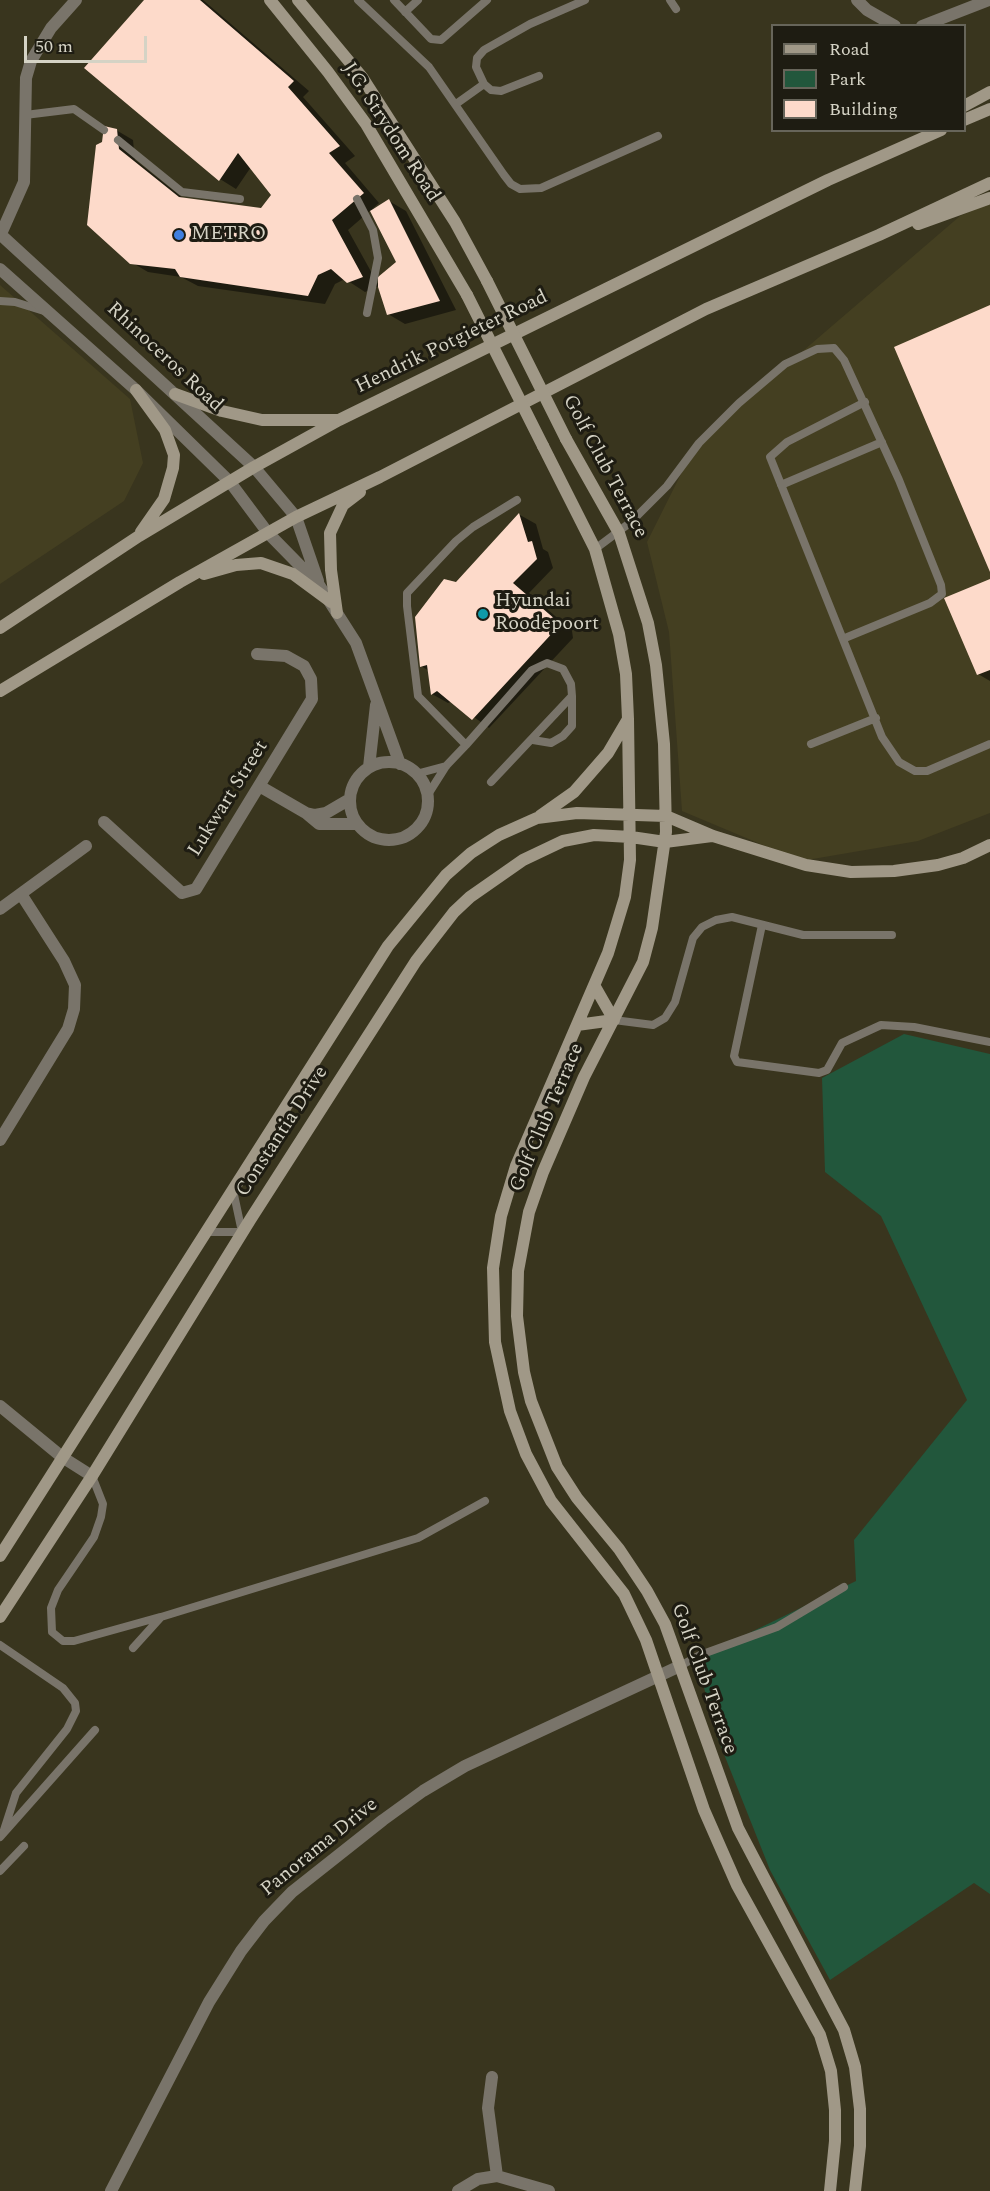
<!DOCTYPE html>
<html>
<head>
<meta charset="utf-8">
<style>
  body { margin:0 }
  #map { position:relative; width:990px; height:2191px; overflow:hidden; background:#39351e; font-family:Spectral,serif }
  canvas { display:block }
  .legend { position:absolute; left:771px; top:24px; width:195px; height:108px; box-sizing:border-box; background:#1e1c12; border:2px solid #67655a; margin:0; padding:8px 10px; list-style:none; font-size:18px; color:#d5d3c5 }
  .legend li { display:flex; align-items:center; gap:12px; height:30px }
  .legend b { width:30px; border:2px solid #67655a }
  .scale { position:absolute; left:24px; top:36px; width:123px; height:27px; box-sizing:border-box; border:3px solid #d5d3c5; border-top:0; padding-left:8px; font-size:18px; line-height:21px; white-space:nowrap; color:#d5d3c5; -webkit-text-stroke:4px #1e1c12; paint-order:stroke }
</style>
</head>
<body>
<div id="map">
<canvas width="990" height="2191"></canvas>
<ul class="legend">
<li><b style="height:8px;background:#a09887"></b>Road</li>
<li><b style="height:16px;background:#22573c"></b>Park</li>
<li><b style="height:16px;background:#fddaca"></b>Building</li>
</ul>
<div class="scale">50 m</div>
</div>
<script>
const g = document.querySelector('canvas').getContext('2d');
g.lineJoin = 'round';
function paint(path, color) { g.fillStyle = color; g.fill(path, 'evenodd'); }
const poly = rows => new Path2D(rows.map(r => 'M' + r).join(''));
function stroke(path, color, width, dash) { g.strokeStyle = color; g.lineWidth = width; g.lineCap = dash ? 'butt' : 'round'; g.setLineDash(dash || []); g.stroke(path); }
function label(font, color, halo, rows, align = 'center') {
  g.font = font + ' Spectral,serif'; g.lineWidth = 6; g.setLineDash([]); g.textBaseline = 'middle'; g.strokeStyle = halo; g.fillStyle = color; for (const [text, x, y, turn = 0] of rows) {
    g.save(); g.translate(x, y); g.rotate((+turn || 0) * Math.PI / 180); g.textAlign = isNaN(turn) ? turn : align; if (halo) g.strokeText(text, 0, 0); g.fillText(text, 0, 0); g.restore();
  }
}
const built = poly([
  [990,203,990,813,918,841,801,861,682,811,669,632,647,542,697,442,960,216],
  [0,285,130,399,143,463,124,501,0,584]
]);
const green = poly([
  [904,1034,990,1054,990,1894,974,1883,830,1980,770,1870,716,1734,701,1676,702,1656,856,1581,854,1540,967,1400,881,1216,825,1172,822,1078]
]);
const shadow = poly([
  [147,0,203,0,309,91,303,97,355,156,345,163,379,203,372,209,389,201,406,211,456,310,405,324,388,314,398,262,371,210,348,230,379,286,365,292,345,279,335,284,325,304,198,286,181,277,148,272,131,262,103,144,116,130,133,140,135,160,184,199,262,210,273,195,251,167,236,189,220,179,86,68],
  [520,515,536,524,543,549,548,552,553,568,529,593,572,631,573,638,489,728,452,701,448,703,432,694,429,671,421,666,457,583],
  [990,580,990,681,978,674]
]);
const building = poly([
  [144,0,200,0,294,81,288,87,340,146,329,153,364,193,332,220,363,277,347,283,331,269,318,275,308,296,180,277,175,269,130,264,87,225,96,145,102,142,104,126,117,129,119,149,179,197,261,208,271,195,238,153,219,181,84,68],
  [389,199,440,301,387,315,378,287,378,277,396,262,370,211],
  [990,305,990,572,894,347],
  [519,513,528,542,532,541,537,559,513,583,556,620,557,628,472,720,437,691,431,695,427,665,420,667,415,617,444,579,456,582],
  [990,579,990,670,977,675,944,598]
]);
const lane = poly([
  [358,0,429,67,504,175,511,184,520,189,541,188,658,136],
  [394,0,431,39,441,40,487,0],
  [670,0,676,9],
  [405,12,418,0],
  [539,76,501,91,491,90,484,84,476,67,477,58,484,50,530,24,585,0],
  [456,104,484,84],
  [25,115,74,109,104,130],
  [118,140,182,192,240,199],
  [357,199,373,230,378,258,367,313],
  [0,301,15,302,44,311],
  [865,402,787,442,770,457,882,737,899,762,915,771,927,771,990,744],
  [781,485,882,442],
  [595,549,631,522,667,486,699,443,739,403,785,364,817,349,834,348,844,360,899,480,941,585,942,594,930,603,845,638],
  [533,740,551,743,563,736,572,726,572,696],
  [811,744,876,718],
  [466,745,532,670,547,663,563,669,571,684,572,696,491,782],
  [416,774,446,766],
  [427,796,446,766,466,745,418,696,407,606,407,593,456,541,473,527,517,500],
  [762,925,734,1056,737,1062,819,1073,827,1070,842,1043,881,1025,914,1027,990,1042],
  [614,1020,653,1025,665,1018,675,1002,693,938,702,927,716,920,732,917,803,935,892,935],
  [205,1232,242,1232,233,1190],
  [92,1476,103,1504,101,1517,94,1537,58,1590,51,1608,52,1632,63,1641,74,1641,160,1617],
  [0,1645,63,1688,75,1703,76,1711,67,1729,16,1793,4,1830],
  [133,1648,161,1617,418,1538,485,1501],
  [680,1666,700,1655,777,1627,844,1587],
  [0,1837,95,1730],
  [0,1871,24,1846]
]);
const street = poly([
  [857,0,867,10,895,26],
  [922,26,989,0],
  [0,234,254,467,296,517,318,581],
  [0,236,24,182,26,78,31,61,51,28,76,0],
  [0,269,136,390,230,482,268,533,319,585,356,643,400,764],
  '350 801a39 39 0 1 1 78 0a39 39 0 1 1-78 0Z',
  [369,767,376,705],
  [261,787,306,813,315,815,326,813,350,799],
  [307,814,319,824,357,824],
  [104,822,182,893,196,889,312,699,311,679,304,666,286,656,257,654],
  [0,909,86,846],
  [0,1140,68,1029,74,1009,75,985,64,961,21,894],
  [0,1406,62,1457,92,1476],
  [492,2077,488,2108,497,2176],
  [111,2191,209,2002,241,1951,264,1921,292,1892,383,1820,423,1791,465,1766,680,1666],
  [458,2191,478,2179,497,2176,549,2191]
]);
const secondary = poly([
  [270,0,328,72,366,124,467,295],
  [298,0,362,77,455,222,487,281],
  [964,106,990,92],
  [964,120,990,109],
  [918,224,990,198],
  [136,390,165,430,174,455,173,468,164,499,141,532],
  [175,394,222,411,262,420,338,420],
  [566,439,619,533,648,623,656,665,664,744,666,832,652,928,643,962,584,1077,543,1172,529,1212,518,1271,517,1316,524,1372,531,1401,557,1467,577,1498,619,1549,647,1591,665,1624,738,1828,844,2030,855,2067,860,2109,860,2146,855,2191],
  [543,446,595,549,619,634,626,674,628,719,630,860,625,897,608,953,516,1166,501,1216,493,1268,495,1342,510,1411,526,1454,551,1501,624,1594,646,1640,704,1810,737,1885,820,2035,831,2071,835,2110,835,2141,830,2191],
  [204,574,236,565,261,563,293,574,331,602],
  [337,613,331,570,330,533,343,505,360,492],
  [0,628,139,536,254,467,339,420,828,180,941,130],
  [0,691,180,582,296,517,380,477,706,309,879,235,990,183],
  [540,816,574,792,588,776,608,753,628,719],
  [577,1025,614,1020,594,985],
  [0,1556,388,946,446,875,471,853,499,835,537,818,577,813,666,816,713,836,806,865,851,872,894,871,938,865,963,858,990,845],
  [0,1617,92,1476,250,1220,416,961,454,912,470,897,523,860,563,841,594,835,631,837,665,842,712,836]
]);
const secondaryBridge = poly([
  [487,281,566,439],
  [467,295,543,446]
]);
const markers = [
  [179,235,6,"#3f7fe0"],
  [483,614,6,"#0f9aa8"]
];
const streetNames = [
  ["J.G. Strydom Road",390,133,57],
  ["Hendrik Potgieter Road",452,343,-26],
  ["Rhinoceros Road",164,358,43],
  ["Golf Club Terrace",604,467,62],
  ["Lukwart Street",229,799,-58],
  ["Golf Club Terrace",548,1118,-67],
  ["Constantia Drive",283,1132,-57],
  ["Golf Club Terrace",703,1679,70],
  ["Panorama Drive",320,1848,-39]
];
const poiNames = [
  ["METRO",191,235],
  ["Hyundai",495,602],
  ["Roodepoort",495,625]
];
paint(built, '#443f21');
paint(green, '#22573c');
paint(shadow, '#0007');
paint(building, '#fddaca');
stroke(lane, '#79746a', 8);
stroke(street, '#79746a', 12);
stroke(secondary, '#a09887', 12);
stroke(secondaryBridge, '#a09887', 12);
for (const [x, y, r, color] of markers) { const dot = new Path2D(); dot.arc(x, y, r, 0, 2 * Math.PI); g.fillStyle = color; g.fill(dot); stroke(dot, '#1e1c12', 2); }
label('20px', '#d5d3c5', '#1e1c12', streetNames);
label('20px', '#d5d3c5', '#1e1c12', poiNames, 'left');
</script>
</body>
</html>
